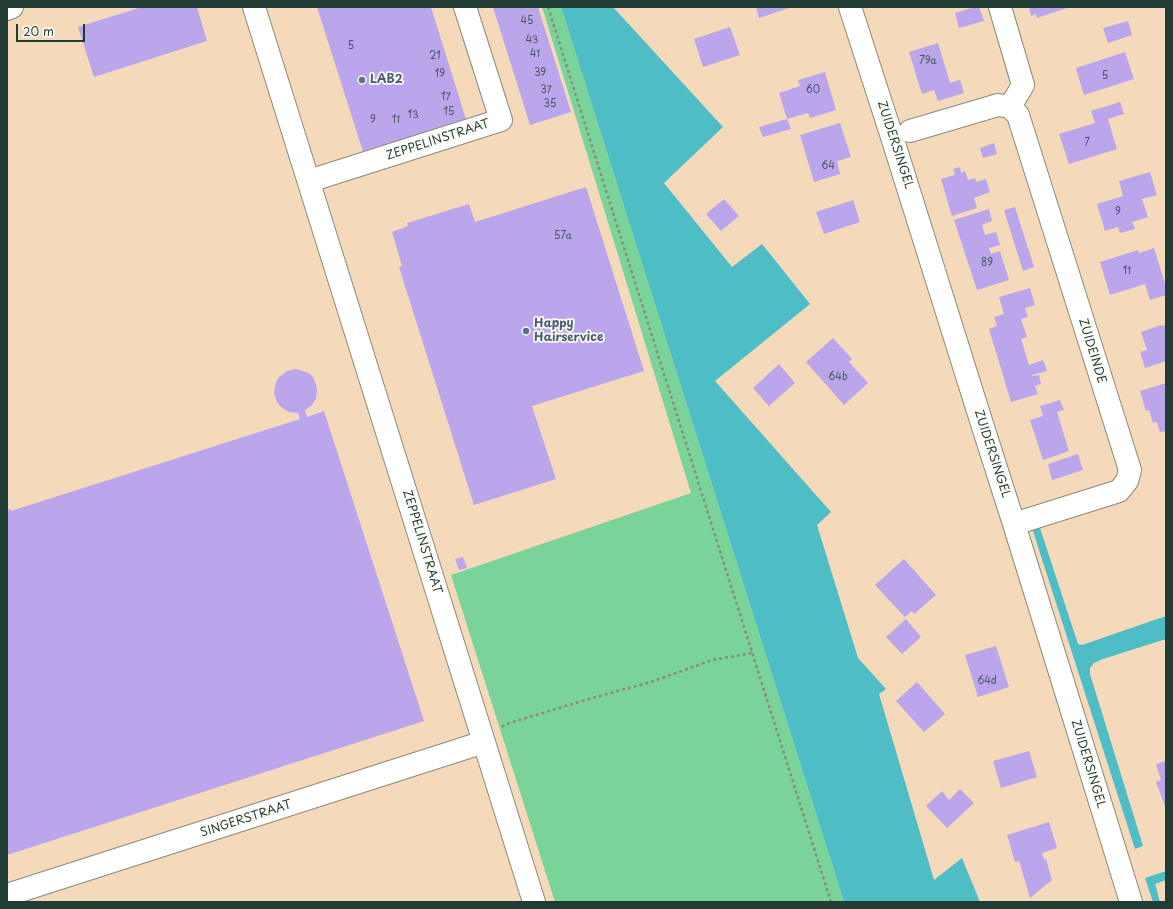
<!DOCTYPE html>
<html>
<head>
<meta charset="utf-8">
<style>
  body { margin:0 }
  #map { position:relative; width:1173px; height:909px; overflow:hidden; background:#f4d9bb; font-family:"Playpen Sans",sans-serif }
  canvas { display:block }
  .frame { position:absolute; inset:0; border:8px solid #1f3d34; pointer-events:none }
  .scale { position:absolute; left:16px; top:24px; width:69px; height:18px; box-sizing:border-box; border:2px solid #1f3d34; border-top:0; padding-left:5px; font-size:12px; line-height:14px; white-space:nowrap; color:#1f3d34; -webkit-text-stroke:3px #fdfcf7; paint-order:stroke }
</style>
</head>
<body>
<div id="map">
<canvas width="1173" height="909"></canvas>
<div class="frame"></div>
<div class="scale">20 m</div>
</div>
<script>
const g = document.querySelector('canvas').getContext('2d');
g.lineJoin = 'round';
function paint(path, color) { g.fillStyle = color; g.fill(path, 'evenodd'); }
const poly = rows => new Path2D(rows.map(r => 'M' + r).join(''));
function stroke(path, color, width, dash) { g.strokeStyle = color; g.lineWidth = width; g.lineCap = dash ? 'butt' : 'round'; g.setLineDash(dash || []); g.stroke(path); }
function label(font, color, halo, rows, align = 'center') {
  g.font = font + ' "Playpen Sans",sans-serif'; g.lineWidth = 3.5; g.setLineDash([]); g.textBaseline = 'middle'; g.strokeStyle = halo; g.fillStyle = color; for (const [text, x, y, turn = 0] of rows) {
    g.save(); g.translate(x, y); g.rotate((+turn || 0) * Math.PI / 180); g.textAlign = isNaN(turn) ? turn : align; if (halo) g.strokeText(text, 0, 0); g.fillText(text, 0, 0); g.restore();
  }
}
const green = poly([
  [542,7,561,7,844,902,555,902,451,575,691,493]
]);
const water = poly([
  [561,7,613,7,723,127,664,183,732,267,762,244,810,304,715,381,831,512,817,525,858,658,886,689,879,694,934,880,962,858,980,902,844,902],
  [1039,525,1078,644,1082,645,1166,616,1166,639,1103,659,1094,663,1090,668,1090,674,1143,846,1135,849,1032,528],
  [1166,871,1166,880,1155,884,1160,902,1153,902,1145,878]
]);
const building = poly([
  [142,7,197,7,207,41,94,77,78,27],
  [317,7,431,7,468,126,365,158],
  [493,7,538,7,571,112,530,125],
  [756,7,792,7,759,18],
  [975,7,979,7,984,21,959,28,955,13],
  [1029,7,1070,7,1037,18,1036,14,1031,16],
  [1128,21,1132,35,1108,43,1103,28],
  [730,27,740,55,703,67,694,39],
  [938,43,950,83,960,80,964,93,938,101,934,90,922,94,909,52],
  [1125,52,1134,79,1084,95,1076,68],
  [825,72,836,110,810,118,808,113,787,119,779,93,800,86,798,80],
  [1120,102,1124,114,1108,119,1117,149,1069,164,1059,134,1095,123,1091,111],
  [787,119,791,129,763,137,759,127],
  [840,123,851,157,837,161,840,174,814,182,800,135],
  [994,143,997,154,983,158,980,148],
  [960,167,961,173,965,171,968,180,975,178,976,182,986,179,990,192,974,198,977,208,952,216,941,179,955,175,953,169],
  [1150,172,1157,195,1142,199,1148,217,1132,222,1135,229,1120,233,1118,227,1105,231,1097,204,1123,196,1119,181],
  [586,187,644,371,532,406,556,479,474,505,399,267,402,266,392,232,408,226,407,223,469,204,475,222],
  [724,199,739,216,721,231,706,214],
  [853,200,860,222,824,234,816,212],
  [1015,207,1034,267,1023,271,1004,210],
  [989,209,992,221,982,225,985,235,996,232,1000,245,989,248,991,254,1000,251,1009,280,977,290,954,220],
  [1154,248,1166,287,1166,295,1150,300,1145,284,1110,295,1100,262,1138,250,1139,253],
  [1030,288,1035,305,1025,308,1028,317,1021,319,1027,337,1021,339,1029,365,1043,360,1047,371,1032,375,1032,376,1039,375,1041,384,1035,386,1038,394,1011,402,989,329,997,326,994,317,1004,314,999,297],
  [1161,325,1161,326,1166,325,1166,361,1145,368,1140,352,1147,350,1141,332],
  [833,338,852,359,849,362,868,383,844,405,806,362],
  [779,364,795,383,769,406,753,388],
  [295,369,300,370,309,373,313,377,316,384,317,390,316,399,311,406,305,410,307,417,324,411,424,721,7,855,7,510,11,509,11,511,300,419,298,413,289,412,281,407,277,402,274,393,276,382,279,377,287,371],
  [1166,383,1166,431,1160,432,1157,422,1153,423,1149,410,1146,411,1140,391],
  [1060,400,1064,410,1057,412,1069,451,1043,460,1030,420,1043,416,1040,406],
  [1078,454,1083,470,1052,480,1048,464],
  [463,557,467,568,459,570,455,559],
  [904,559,936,595,914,614,912,611,905,617,875,585],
  [906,619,921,637,902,654,886,637],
  [996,646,1009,687,978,697,965,655],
  [917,682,945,714,924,732,896,701],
  [1029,751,1037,777,1001,788,993,761],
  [1166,761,1166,809,1156,782,1161,780,1156,764],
  [960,789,974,803,947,828,926,806,942,791,949,800],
  [1049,822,1057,848,1042,853,1044,859,1046,859,1052,880,1030,898,1019,861,1015,862,1007,835]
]);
const path = poly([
  [548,7,831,902],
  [502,727,506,724,589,699,654,681,712,660,752,653]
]);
const minor = poly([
  [254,7,534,902],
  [850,7,892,137,983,427,1014,524,1131,902],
  [1000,7,1023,85,1010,107],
  [7,9,12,7],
  [910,131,998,105,1010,107,1018,115,1130,470,1127,481,1119,491,1014,524],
  [309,181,501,120,465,7],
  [7,895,484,742]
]);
const markers = [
  [362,80,4,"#5c6f8a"],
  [526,331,4,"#5c6f8a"]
];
const numberNames = [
  ["45",527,21],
  ["43",532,40],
  ["5",351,46],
  ["41",535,54],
  ["21",435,56],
  ["79a",928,61],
  ["39",540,73],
  ["19",440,74],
  ["5",1105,76],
  ["37",546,90],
  ["60",813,90],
  ["17",446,97],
  ["35",550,104],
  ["15",449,112],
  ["13",413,115],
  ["9",373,120],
  ["11",396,120],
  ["7",1087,143],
  ["64",828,166],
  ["9",1118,212],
  ["57a",563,236],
  ["89",987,263],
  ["11",1127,271],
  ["64b",838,377],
  ["64d",987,681]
];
const serviceNames = [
  ["LAB2",370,80],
  ["Happy",534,324],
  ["Hairservice",534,338]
];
const streetNames = [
  ["ZEPPELINSTRAAT",438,140,-18],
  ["ZUIDERSINGEL",895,145,72],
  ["ZUIDEINDE",1092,351,73],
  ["ZUIDERSINGEL",992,454,72],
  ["ZEPPELINSTRAAT",422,542,73],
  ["ZUIDERSINGEL",1088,764,73],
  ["SINGERSTRAAT",246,819,-18]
];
paint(green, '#7ad49a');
paint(water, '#4ebdc5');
paint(building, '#bba6ec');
stroke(minor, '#8a8b78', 24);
stroke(path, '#8a8b78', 2.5, [3, 3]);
stroke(minor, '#fff', 22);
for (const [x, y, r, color] of markers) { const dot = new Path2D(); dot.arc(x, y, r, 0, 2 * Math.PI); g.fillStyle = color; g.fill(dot); stroke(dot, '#fdfcf7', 1.5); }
label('10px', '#465762', null, numberNames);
label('bold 12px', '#4e5e75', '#fdfcf7', serviceNames, 'left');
label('12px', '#1f3d34', '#fdfcf7', streetNames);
</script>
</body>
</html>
